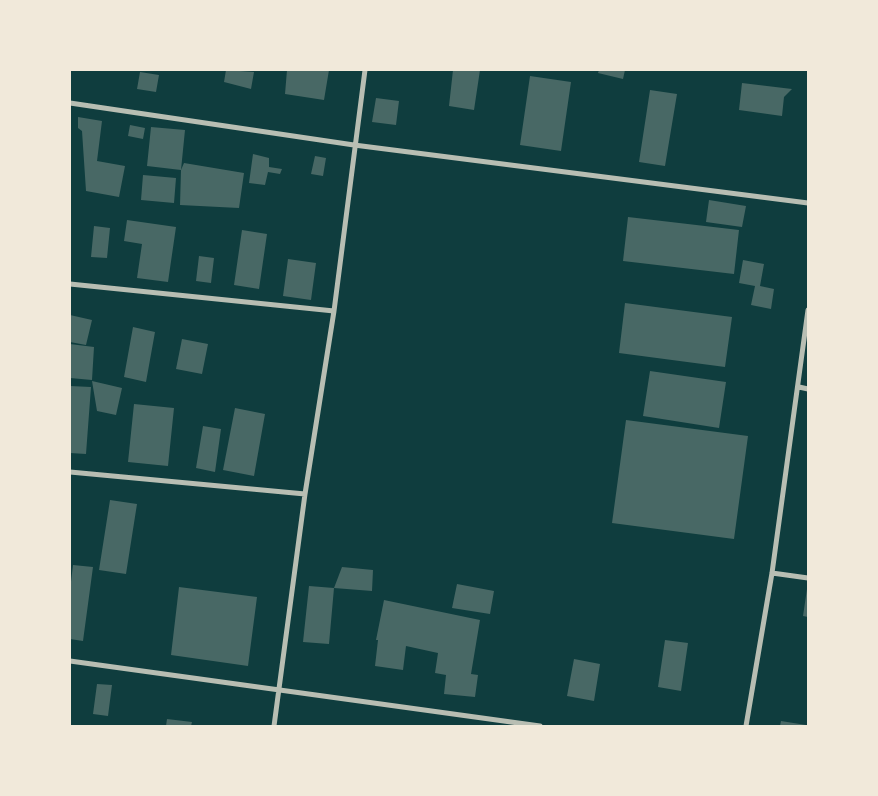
<!DOCTYPE html>
<html>
<head>
<meta charset="utf-8">
<style>
  body { margin:0 }
  #map { position:relative; width:878px; height:796px; overflow:hidden; background:#0f3d3e; font-family:Cabin,sans-serif }
  canvas { display:block }
  .frame { position:absolute; inset:0; border:71px solid #f1e9da; pointer-events:none }
</style>
</head>
<body>
<div id="map">
<canvas width="878" height="796"></canvas>
<div class="frame"></div>
</div>
<script>
const g = document.querySelector('canvas').getContext('2d');
g.lineJoin = 'round';
function paint(path, color) { g.fillStyle = color; g.fill(path, 'evenodd'); }
const poly = rows => new Path2D(rows.map(r => 'M' + r).join(''));
function stroke(path, color, width, dash) { g.strokeStyle = color; g.lineWidth = width; g.lineCap = dash ? 'butt' : 'round'; g.setLineDash(dash || []); g.stroke(path); }
const building = poly([
  [226,70,254,72,251,89,224,82],
  [287,70,329,70,324,100,285,94],
  [453,70,480,70,474,110,449,106],
  [599,70,625,70,623,79,598,73],
  [140,72,159,75,156,92,137,89],
  [530,76,571,82,561,151,520,145],
  [742,83,792,89,784,97,782,116,739,110],
  [650,90,677,94,665,166,639,162],
  [376,98,399,101,396,125,372,122],
  [78,117,102,121,97,161,125,166,119,197,86,191,82,131,78,128],
  [130,125,145,128,143,139,128,136],
  [151,127,185,130,181,170,147,166],
  [253,154,269,158,269,167,282,169,280,174,268,172,265,185,249,183],
  [315,156,326,158,323,176,311,174],
  [184,163,244,173,239,208,180,205,181,170],
  [143,175,176,178,174,203,141,200],
  [709,200,746,206,742,227,706,222],
  [628,217,739,230,734,274,623,261],
  [127,220,176,227,168,282,137,278,142,244,124,241],
  [94,226,110,228,107,258,91,257],
  [242,230,267,234,259,289,234,285],
  [199,256,214,258,211,283,196,281],
  [288,259,316,263,311,300,283,296],
  [743,260,764,264,760,286,774,289,771,309,751,305,755,286,739,283],
  [625,303,732,317,725,367,619,353],
  [70,315,92,320,86,345,70,342],
  [133,327,155,332,146,382,124,377],
  [182,339,208,344,202,374,176,369],
  [70,344,94,347,92,380,70,378],
  [650,371,726,382,719,428,643,416],
  [92,381,122,388,116,415,97,411],
  [70,386,91,387,86,454,70,453],
  [134,404,174,408,168,466,128,462],
  [235,408,265,414,254,476,223,470],
  [626,420,748,436,734,539,612,523],
  [203,426,221,429,215,472,196,468],
  [110,500,137,504,126,574,99,570],
  [73,565,93,567,83,641,70,639,70,590],
  [342,567,373,570,372,591,334,588],
  [457,584,494,591,490,614,452,608],
  [309,586,334,588,329,644,303,642],
  [179,587,257,597,248,666,171,655],
  [807,589,808,589,808,617,803,616],
  [384,600,480,620,471,674,478,675,475,697,444,694,446,675,435,673,438,653,406,646,403,670,375,666,378,640,376,640],
  [665,640,688,643,681,691,658,687],
  [574,659,600,664,594,701,567,696],
  [97,684,112,685,108,716,93,714],
  [167,719,192,722,191,726,166,726],
  [781,721,806,725,806,726,780,726]
]);
const minor = poly([
  [70,103,354,145,808,203],
  [70,284,334,311],
  [799,387,808,389],
  [70,472,305,494],
  [772,573,808,578],
  [70,661,540,726],
  [274,726,305,494,334,311,365,70],
  [746,726,772,573,808,310]
]);
paint(building, '#486865');
stroke(minor, '#b8beb3', 5);
</script>
</body>
</html>
